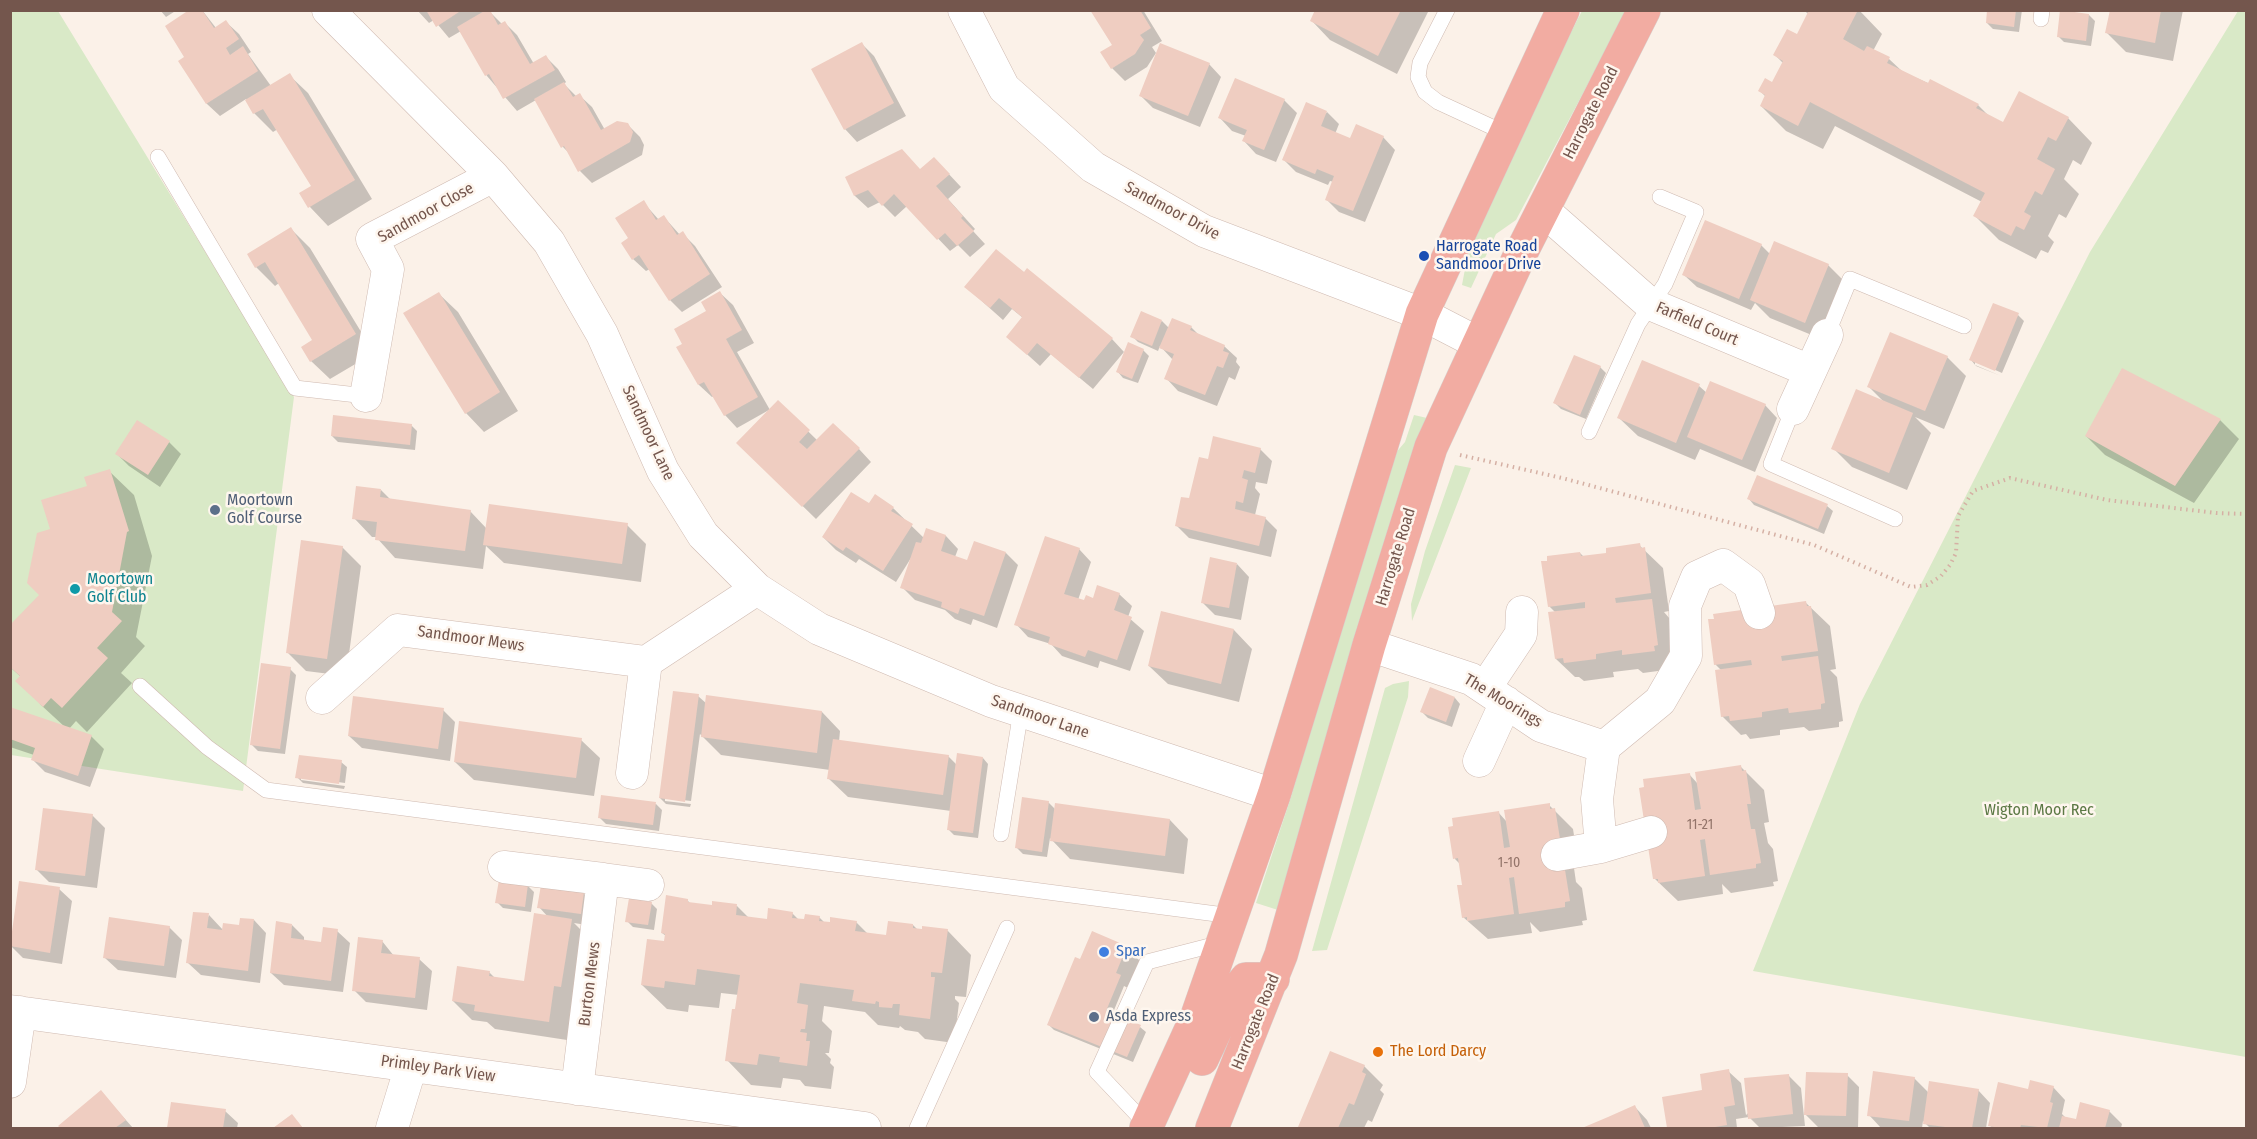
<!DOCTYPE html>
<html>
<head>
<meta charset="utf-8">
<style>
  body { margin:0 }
  #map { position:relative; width:2257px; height:1139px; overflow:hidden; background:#fbf1e8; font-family:"Fira Sans Condensed",sans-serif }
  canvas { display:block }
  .frame { position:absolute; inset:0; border:12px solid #74564d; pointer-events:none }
</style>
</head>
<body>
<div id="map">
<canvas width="2257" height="1139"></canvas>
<div class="frame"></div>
</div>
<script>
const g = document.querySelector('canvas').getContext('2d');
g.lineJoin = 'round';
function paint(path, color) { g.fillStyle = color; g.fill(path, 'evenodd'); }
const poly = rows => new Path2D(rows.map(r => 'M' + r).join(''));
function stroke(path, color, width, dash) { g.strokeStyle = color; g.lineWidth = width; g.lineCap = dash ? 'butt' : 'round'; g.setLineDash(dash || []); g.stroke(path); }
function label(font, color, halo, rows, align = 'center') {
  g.font = font + ' "Fira Sans Condensed",sans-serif'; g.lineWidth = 5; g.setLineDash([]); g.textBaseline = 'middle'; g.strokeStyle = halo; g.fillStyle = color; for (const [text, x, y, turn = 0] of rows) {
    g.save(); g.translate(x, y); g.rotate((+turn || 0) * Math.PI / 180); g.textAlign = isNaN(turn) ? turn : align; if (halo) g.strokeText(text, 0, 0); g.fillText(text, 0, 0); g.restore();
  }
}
const green = poly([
  [1623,10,1626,12,1516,220,1496,234,1471,288,1462,285,1468,253,1561,51,1582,11],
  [10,11,58,11,294,397,243,791,11,755],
  [2238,11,2246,11,2246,1057,1753,971,1860,704,2090,252],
  [1414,415,1427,418,1278,910,1256,903,1291,797,1388,462,1405,442],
  [1455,465,1471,468,1412,621,1411,604,1425,551],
  [1409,681,1408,697,1327,950,1312,951,1385,688,1393,684]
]);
const shadow = poly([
  [160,10,177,10,166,17],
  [202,10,216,28,226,22,239,34,251,52,248,54,271,86,289,75,308,93,372,199,328,226,310,207,301,194,313,187,278,129,273,132,254,113,246,99,220,116,207,104,180,61,186,57],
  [417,10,483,10,485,13,489,11,502,24,505,23,517,35,534,64,546,57,558,69,566,82,564,84,576,96,579,95,592,107,605,130,627,124,640,137,644,145,642,155,592,183,580,171,570,154,563,147,536,100,517,111,487,76,461,31,449,38,434,20,429,23],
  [1092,10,1143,10,1162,41,1152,47,1156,53,1147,67,1125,81,1112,68,1102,53,1114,45],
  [1317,10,1429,10,1397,74,1330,40,1312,21],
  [1804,10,1859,10,1882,34,1873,51,1889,59,1903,72,1978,105,1990,117,2004,124,2068,118,2092,143,2081,165,2073,160,2064,179,2079,194,2066,218,2059,214,2048,236,2054,242,2048,253,2041,250,2036,259,1999,240,1975,216,1982,202,1835,126,1823,149,1786,131,1761,106,1766,97,1760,91,1773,85,1784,64,1775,55,1798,36,1809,15],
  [1989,10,2022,10,2019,32,1993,29,1987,23],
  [2111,10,2183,10,2173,61,2126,52,2107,33],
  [2089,15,2095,21,2091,46,2064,42,2058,36],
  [862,44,874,56,906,116,857,142,845,129],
  [1209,64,1221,77,1200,127,1153,108,1140,95],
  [1284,100,1297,113,1276,162,1256,154,1244,141,1246,136,1232,131,1220,118],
  [1327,112,1339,124,1335,134,1351,140,1383,137,1395,150,1365,222,1339,212,1326,199,1334,182,1330,181,1328,185,1296,172,1284,160],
  [921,170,946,171,961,187,948,199,975,229,973,231,985,244,970,257,958,245,950,251,907,206,895,217,880,202,868,208,855,196,847,178],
  [643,202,659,220,664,217,680,235,682,233,695,246,722,287,682,312,670,300,650,269,646,271,633,259],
  [291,229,310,248,374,353,330,379,311,361,314,341,279,283,275,286,256,267],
  [1761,245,1770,254,1828,265,1847,284,1824,340,1770,318,1755,303,1751,310,1697,287,1684,275],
  [996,251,1112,339,1124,352,1093,389,1051,354,1040,366,1008,337,1023,318,1012,309,1003,320,966,287],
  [720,293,733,305,754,343,737,352,770,410,778,402,818,441,859,449,871,462,816,519,738,443,769,410,737,428,725,415,714,396,712,397,699,385,678,348,685,344],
  [439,294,458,312,518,411,484,432,466,413],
  [2018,315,2024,321,2002,373,1975,361,1975,365,2001,376,1976,366,1971,360],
  [1173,320,1191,327,1200,336,1224,346,1237,358,1236,362,1240,367,1235,380,1229,377,1217,406,1178,391,1166,378,1173,360,1160,346,1158,351,1138,342,1132,336,1162,321,1169,328],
  [1143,350,1149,356,1138,383,1123,378,1118,372],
  [1947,357,1966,376,1944,429,1915,417,1931,433,1907,490,1852,467,1833,448,1885,403,1869,387],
  [1642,362,1699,386,1707,393,1765,405,1777,418,1755,472,1700,449,1695,460,1638,436,1619,418],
  [1600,367,1606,373,1586,419,1561,409,1555,403],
  [2220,420,2239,439,2194,503,2105,455,2086,436],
  [411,425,417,431,415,450,338,442,332,436],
  [169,442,181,454,160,487,129,466,117,454],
  [1260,449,1272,461,1267,484,1256,482,1255,488,1260,494,1255,515,1265,518,1277,530,1271,557,1189,538,1176,525,1190,500],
  [109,471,134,495,152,556,136,637,145,646,121,673,132,683,87,732,76,721,69,729,91,736,104,749,90,787,45,772,33,760,34,755,10,747,10,709,66,728,41,705,21,677,10,667,41,595,52,530,89,487],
  [381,490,391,500,470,511,487,529,627,525,646,544,641,582,504,563,486,546,483,569,395,558,376,537,372,537,354,518],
  [1749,499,1827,506,1833,511,1824,534,1754,505],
  [870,505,893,508,924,538,927,530,946,536,958,549,955,557,968,562,1006,553,1018,565,997,628,973,619,971,625,955,619,945,610,915,600,902,587,911,558,896,582,859,559,856,563,836,550,823,537],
  [1639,545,1663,568,1669,611,1664,612,1670,619,1673,669,1643,673,1638,669,1613,672,1614,677,1584,681,1579,677,1575,677,1556,659,1556,613,1549,606,1580,553,1584,557,1608,554],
  [342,547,361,566,346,676,306,671,288,653],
  [1079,549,1091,562,1078,600,1085,602,1119,594,1132,606,1128,617,1144,631,1130,671,1100,661,1098,668,1062,656,1051,644,1028,637,1016,624],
  [1237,564,1249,577,1241,620,1215,615,1203,603],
  [1806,603,1830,626,1836,669,1830,670,1837,677,1843,721,1839,722,1839,727,1809,731,1804,727,1780,730,1780,735,1750,739,1746,734,1741,735,1722,716,1722,671,1715,664],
  [1163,612,1234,630,1252,649,1239,702,1168,684,1149,666],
  [290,669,296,675,285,754,258,751,252,745],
  [1431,689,1455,698,1460,704,1452,727,1428,718,1422,712],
  [698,696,707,704,822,712,840,731,839,742,948,756,957,765,983,758,988,764,978,838,954,835,948,829,951,811,848,797,829,779,830,770,721,755,700,734,691,801,665,798,665,801,691,804,690,807,666,804,660,798],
  [443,710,455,722,450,761,362,748,349,736],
  [581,740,600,758,594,796,474,780,455,762],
  [341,762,347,767,345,783,301,777,301,780,345,786,344,789,303,783,297,777],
  [1740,766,1764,790,1769,822,1764,823,1768,843,1773,849,1778,881,1773,882,1774,886,1731,893,1722,884,1723,894,1678,901,1655,879,1689,774,1698,784],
  [1048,802,1056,810,1170,820,1188,839,1184,874,1070,859,1050,838,1047,857,1023,854,1017,848],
  [656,804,662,810,659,831,606,824,600,818],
  [1549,805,1573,829,1578,860,1573,861,1576,882,1582,888,1587,920,1582,921,1583,925,1540,932,1530,922,1532,933,1488,939,1463,917,1464,886,1460,864,1455,859,1450,828,1498,812,1507,822],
  [92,815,105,828,97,888,49,882,37,870],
  [528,886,534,892,531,912,503,908,497,902],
  [59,889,72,901,62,964,23,958,11,946],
  [583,893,596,906,593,926,574,923,590,939,572,1004,567,1040,495,1029,487,1022,472,1020,453,1001,489,972,495,978,525,983,548,917,539,907],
  [687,900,691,904,713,907,737,906,750,919,768,921,792,913,799,920,819,917,825,923,856,922,868,934,887,937,913,925,918,930,947,930,971,955,966,997,955,996,955,999,959,1003,954,1043,925,1039,918,1032,905,1030,900,1026,899,1028,878,1025,865,1012,824,1006,822,1021,832,1031,829,1053,825,1053,831,1059,830,1063,834,1067,831,1089,805,1086,800,1080,783,1078,781,1088,751,1085,727,1060,739,995,721,993,719,1008,689,1005,688,1012,667,1009,642,985,665,943,666,936,662,933],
  [651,903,657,909,654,930,633,927,627,921],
  [209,915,223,930,240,927,254,920,266,933,260,983,201,975,188,963],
  [292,925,304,937,304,941,322,943,337,931,350,943,343,992,284,985,271,973],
  [169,927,182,940,176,978,118,970,105,958],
  [382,941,394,956,419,959,432,971,427,1010,366,1002,354,990],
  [1126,947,1145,966,1134,991,1124,986,1112,1015,1140,1027,1146,1032,1133,1062,1054,1030,1048,1024,1087,963],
  [1364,1066,1383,1085,1380,1090,1384,1094,1372,1122,1368,1120,1364,1128,1302,1128,1300,1127],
  [1728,1071,1741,1083,1746,1115,1788,1075,1801,1088,1805,1126,1760,1128,1749,1117,1736,1119,1737,1128,1669,1128,1663,1098,1704,1091],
  [1847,1075,1859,1087,1858,1128,1818,1127,1804,1113],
  [1914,1078,1929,1093,1978,1090,1990,1103,1986,1128,1930,1128,1923,1121,1922,1128,1881,1128,1869,1115],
  [2053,1087,2065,1100,2062,1114,2065,1117,2077,1121,2109,1111,2122,1124,2121,1128,1993,1128,1989,1125,2029,1091],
  [101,1092,133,1128,62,1128,60,1126],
  [172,1103,225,1111,238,1123,237,1128,169,1128],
  [1635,1107,1647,1120,1651,1128,1585,1128]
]);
const building = poly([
  [189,10,202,10,214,28,226,20,239,39,226,48,230,55,243,46,258,71,206,104,178,61,184,57,165,26],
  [426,10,462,10,436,27],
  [486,10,490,10,498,25,505,21,530,64,546,55,555,70,503,99,489,74,485,76,457,27],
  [1090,10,1140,10,1151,28,1140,35,1144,40,1135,54,1111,69,1100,52,1112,45],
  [1315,10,1401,10,1378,56,1310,21],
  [1809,10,1858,10,1843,39,1864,51,1867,46,1890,57,1887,63,1928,83,1930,79,1979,104,1976,108,2003,122,2019,91,2069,117,2056,141,2048,137,2037,159,2055,169,2042,195,2035,191,2024,212,2031,216,2024,230,2016,226,2011,236,1973,216,1985,193,1810,102,1798,126,1760,106,1765,95,1758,91,1765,78,1772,82,1783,61,1773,55,1787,29,1797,34],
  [1987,10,2016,10,2014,27,1986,23],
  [2060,10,2089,14,2086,41,2057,37],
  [2110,10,2161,10,2155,43,2105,33],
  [862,42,894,103,844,130,811,69],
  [1160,43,1210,63,1188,116,1139,96],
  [290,73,355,180,308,208,299,193,311,186,263,109,253,114,245,100],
  [1235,78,1285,99,1264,150,1242,141,1247,130,1218,118],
  [564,82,573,97,580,93,601,130,617,121,628,123,633,132,630,142,578,172,564,146,561,148,534,99],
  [1306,102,1327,111,1321,126,1350,138,1356,124,1384,136,1353,211,1325,200,1334,176,1317,169,1315,174,1282,160],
  [902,149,920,169,934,157,950,174,936,186,963,216,961,218,974,231,957,246,945,233,937,240,894,194,882,206,868,190,854,196,845,177],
  [644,200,656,220,664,215,677,235,683,231,710,274,669,301,639,255,632,260,621,243,628,238,615,218],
  [1705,220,1762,244,1739,299,1682,275],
  [291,227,356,334,310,362,301,347,312,340,265,262,255,268,247,254],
  [1774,241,1829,264,1805,323,1750,300],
  [996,249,1024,272,1027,268,1113,338,1079,378,1037,343,1027,355,1006,337,1022,317,999,298,990,308,964,287],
  [720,291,742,330,726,339,758,397,724,416,704,382,698,385,676,347,682,344,674,329,706,311,701,302],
  [439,292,500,392,465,414,403,313],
  [1993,303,2019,313,1995,371,1969,360],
  [1141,311,1162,320,1152,346,1130,337],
  [1172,318,1192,326,1190,330,1225,345,1223,351,1229,353,1223,368,1217,366,1205,395,1164,379,1174,354,1159,348],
  [1890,332,1948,356,1925,411,1867,387],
  [1128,342,1144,349,1132,379,1116,372],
  [1574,355,1601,366,1580,415,1553,403],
  [1642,360,1700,384,1676,443,1617,418],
  [2122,368,2221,419,2175,486,2085,436],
  [1710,381,1766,404,1742,460,1687,437],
  [1856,389,1913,413,1889,473,1831,449],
  [778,400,810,430,799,442,807,449,833,423,860,448,802,507,736,443],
  [333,415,412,424,410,445,331,436],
  [137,420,170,441,148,475,115,454],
  [1213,436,1261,448,1255,473,1244,470,1242,478,1248,480,1243,503,1236,501,1235,509,1266,517,1259,546,1175,526,1181,497,1189,498,1199,457,1208,459],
  [110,469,129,531,127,532,112,612,122,621,97,648,108,658,62,708,51,698,43,707,15,681,20,676,10,667,10,625,39,595,27,583,37,533,50,529,41,500,87,486,84,477],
  [1757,475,1828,504,1818,529,1747,499],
  [356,486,381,489,380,497,471,510,465,551,375,540,377,522,352,519],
  [851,492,869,503,875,494,894,507,891,511,913,524,883,571,846,547,843,551,822,537],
  [489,504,628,523,622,564,483,545],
  [926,528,946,535,941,551,967,560,974,541,1006,552,984,616,960,608,958,614,941,607,942,602,900,588,916,542,921,543],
  [1045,536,1080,548,1064,594,1084,600,1086,595,1093,598,1097,585,1120,593,1114,610,1132,617,1117,660,1088,650,1085,657,1048,644,1050,637,1014,625],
  [301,540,343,546,327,659,286,653],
  [1640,543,1641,548,1645,547,1651,593,1615,598,1616,603,1652,599,1658,645,1654,646,1655,651,1622,655,1622,650,1596,654,1596,659,1564,663,1563,658,1555,659,1548,612,1585,608,1585,602,1548,607,1541,561,1547,561,1547,556,1580,552,1581,556,1606,553,1606,548],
  [1210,557,1237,563,1229,608,1201,603],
  [1806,601,1807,606,1811,606,1818,651,1781,656,1782,661,1818,656,1825,703,1821,704,1821,709,1789,713,1788,708,1762,712,1762,717,1730,721,1729,716,1721,717,1715,670,1752,665,1751,660,1714,665,1708,619,1714,619,1713,614],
  [1161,611,1234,629,1221,684,1148,666],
  [261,663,291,667,280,749,250,745],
  [1430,687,1455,697,1446,722,1420,712],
  [673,691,699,694,685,802,659,798],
  [706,695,822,711,817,753,701,737],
  [353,696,444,708,438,749,348,736],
  [10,707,92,735,78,776,31,760,35,748,10,739],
  [459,721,582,738,576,778,454,762],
  [833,739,949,755,943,795,827,779],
  [957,753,983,757,973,833,947,830],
  [299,755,342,760,339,784,295,778],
  [1741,765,1742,771,1746,770,1751,804,1747,804,1751,829,1755,829,1761,863,1756,864,1756,868,1710,875,1705,839,1700,840,1705,876,1658,883,1658,879,1653,879,1639,788,1644,787,1643,779,1690,773,1695,810,1701,809,1695,772],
  [601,795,656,802,653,825,598,818],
  [1022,797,1049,801,1042,852,1015,848],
  [1055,803,1170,819,1165,856,1050,841],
  [1550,803,1550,809,1555,808,1570,901,1565,902,1565,907,1519,914,1514,877,1509,878,1514,914,1467,921,1467,917,1462,918,1457,885,1462,885,1458,858,1453,859,1448,827,1453,826,1452,818,1499,811,1504,848,1510,847,1504,810],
  [43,808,93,814,85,876,35,870],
  [499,880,528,884,525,907,495,903],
  [19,881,60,887,50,953,10,946],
  [541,885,584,892,581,914,537,908],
  [666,895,688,899,688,902,712,905,712,901,737,904,736,915,767,919,768,908,793,912,792,918,804,919,805,914,820,916,819,921,830,922,830,917,857,921,855,931,886,935,888,921,913,924,913,928,922,929,922,926,948,929,942,973,931,972,931,977,935,977,930,1019,899,1015,900,1004,893,1004,892,1008,879,1007,879,1002,876,1001,875,1004,852,1001,854,990,800,983,797,1003,808,1005,805,1029,801,1029,800,1032,807,1033,806,1041,810,1041,807,1066,779,1062,780,1057,759,1054,757,1065,725,1061,732,1009,735,1009,740,975,697,969,695,985,665,981,664,988,641,985,647,939,664,941,665,934,661,933],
  [629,898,652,902,648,925,625,922],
  [193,912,209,913,207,928,222,930,223,923,239,925,240,918,254,919,248,971,186,963],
  [534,913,572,919,561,987,554,986,549,1022,474,1011,475,1005,452,1001,457,966,490,971,489,976,524,981],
  [109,917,170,926,164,966,103,958],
  [276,921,292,924,291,938,321,942,323,927,338,929,331,981,270,973],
  [1092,931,1127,946,1116,973,1121,975,1106,1011,1141,1025,1127,1057,1047,1025,1075,957,1080,959],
  [358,937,383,940,381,953,420,957,415,998,352,991],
  [1330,1051,1365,1065,1362,1072,1366,1074,1354,1105,1349,1103,1338,1128,1298,1127],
  [1729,1069,1735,1105,1724,1107,1727,1125,1709,1128,1667,1128,1662,1097,1702,1090,1700,1074],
  [1873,1071,1915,1077,1909,1121,1867,1116],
  [1806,1072,1848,1073,1846,1116,1804,1115],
  [1789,1074,1793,1114,1748,1119,1744,1078],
  [2030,1080,2054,1086,2050,1102,2053,1103,2047,1128,2021,1125,2020,1128,2001,1128,1988,1126,1998,1082,2028,1089],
  [1929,1081,1979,1089,1972,1128,1953,1128,1923,1124],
  [101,1090,126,1120,115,1128,60,1128,58,1126],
  [171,1102,226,1109,223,1128,167,1128],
  [2080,1102,2110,1110,2105,1128,2059,1128,2062,1116,2076,1119],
  [1635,1105,1645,1128,1582,1128,1608,1117],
  [292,1114,303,1128,273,1128]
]);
const path = poly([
  [1460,455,1562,478,1814,545,1911,587,1927,585,1941,576,1950,565,1956,553,1958,516,1973,491,2010,478,2107,500,2216,513,2246,514]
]);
const lane = poly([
  [1447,10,1420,63,1418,77,1425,92,1438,102,1505,133],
  [2041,19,2042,10],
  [158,157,295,388,366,396],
  [1827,335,1850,279,1964,326],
  [1793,409,1771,464,1895,519],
  [1589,432,1638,324,1665,284,1696,212,1660,197],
  [140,686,207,747,266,790,1232,916],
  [1001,834,1021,711],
  [1147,1125,1097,1072,1147,962,1221,943],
  [917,1128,1007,928]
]);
const street = poly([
  [328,10,493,176,549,242,602,334,663,471,703,535,757,589,819,629,991,701,1274,795],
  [964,10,1004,88,1093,167,1204,231,1422,314,1478,343],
  [1543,210,1650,304,1810,371],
  [366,396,388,269,372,239,493,176],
  [1793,409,1827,335],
  [1369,645,1471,679,1541,726,1604,747,1660,701,1686,656,1685,606,1697,577,1723,565,1749,584,1759,613],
  [1485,688,1521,634,1522,612],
  [322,698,398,630,646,662,757,589],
  [1479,761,1506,702],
  [632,773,646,662],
  [1601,847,1651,832],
  [1557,855,1601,847,1597,799,1604,747],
  [504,867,603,879,577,1089],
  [603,879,648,885],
  [10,1011,865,1128],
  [10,1082,20,1012],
  [392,1128,411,1066]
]);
const highway = poly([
  [1202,1059,1230,999,1246,979,1273,979],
  [1146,1128,1197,1016,1274,795,1422,314,1563,10],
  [1212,1128,1281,955,1369,645,1431,447,1520,255,1644,10]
]);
const markers = [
  [1424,256,6,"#1a4fb4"],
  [215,510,6,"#5c6f8a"],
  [75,589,6,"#0f9aa8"],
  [1104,952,6,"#3f7fe0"],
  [1094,1017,6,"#5c6f8a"],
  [1378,1052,6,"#e8710a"]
];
const numberNames = [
  ["11-21",1700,825],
  ["1-10",1509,863]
];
const streetNames = [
  ["Harrogate Road",1591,113,-63],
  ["Sandmoor Drive",1172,211,28],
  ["Sandmoor Close",426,213,-29],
  ["Farfield Court",1697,324,23],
  ["Sandmoor Lane",648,433,65],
  ["Harrogate Road",1396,557,-73],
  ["Sandmoor Mews",471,639,8],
  ["The Moorings",1503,701,31],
  ["Sandmoor Lane",1040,717,19],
  ["Burton Mews",590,984,-83],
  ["Harrogate Road",1256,1022,-68],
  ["Primley Park View",438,1069,8]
];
const transitNames = [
  ["Harrogate Road",1436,247],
  ["Sandmoor Drive",1436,265]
];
const serviceNames = [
  ["Moortown",227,501],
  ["Golf Course",227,519],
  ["Asda Express",1106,1017]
];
const cultureNames = [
  ["Moortown",87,580],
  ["Golf Club",87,598]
];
const parkNames = [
  ["Wigton Moor Rec",2039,811]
];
const shopNames = [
  ["Spar",1116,952]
];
const foodNames = [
  ["The Lord Darcy",1390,1052]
];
paint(green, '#d9e9c7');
paint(shadow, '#0003');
paint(building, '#efcdc1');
stroke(lane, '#cfbab1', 16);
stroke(street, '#cfbab1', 33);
stroke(highway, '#d8d0cd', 34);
stroke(path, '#d5b0a4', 4, [1.5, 4.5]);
stroke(lane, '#fff', 15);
stroke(street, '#fff', 32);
stroke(highway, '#f2aca2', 33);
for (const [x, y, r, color] of markers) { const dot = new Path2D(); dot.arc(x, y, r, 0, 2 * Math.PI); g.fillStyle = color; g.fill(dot); stroke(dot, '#fef6ee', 2); }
label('14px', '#93746a', null, numberNames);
label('16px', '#74564d', '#fef6ee', streetNames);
label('16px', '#164399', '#fef6ee', transitNames, 'left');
label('16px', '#4e5e75', '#fef6ee', serviceNames, 'left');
label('16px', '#0d838f', '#fef6ee', cultureNames, 'left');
label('16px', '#5c7945', '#fef6ee', parkNames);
label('16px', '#366cbe', '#fef6ee', shopNames, 'left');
label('16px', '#c56008', '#fef6ee', foodNames, 'left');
</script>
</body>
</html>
